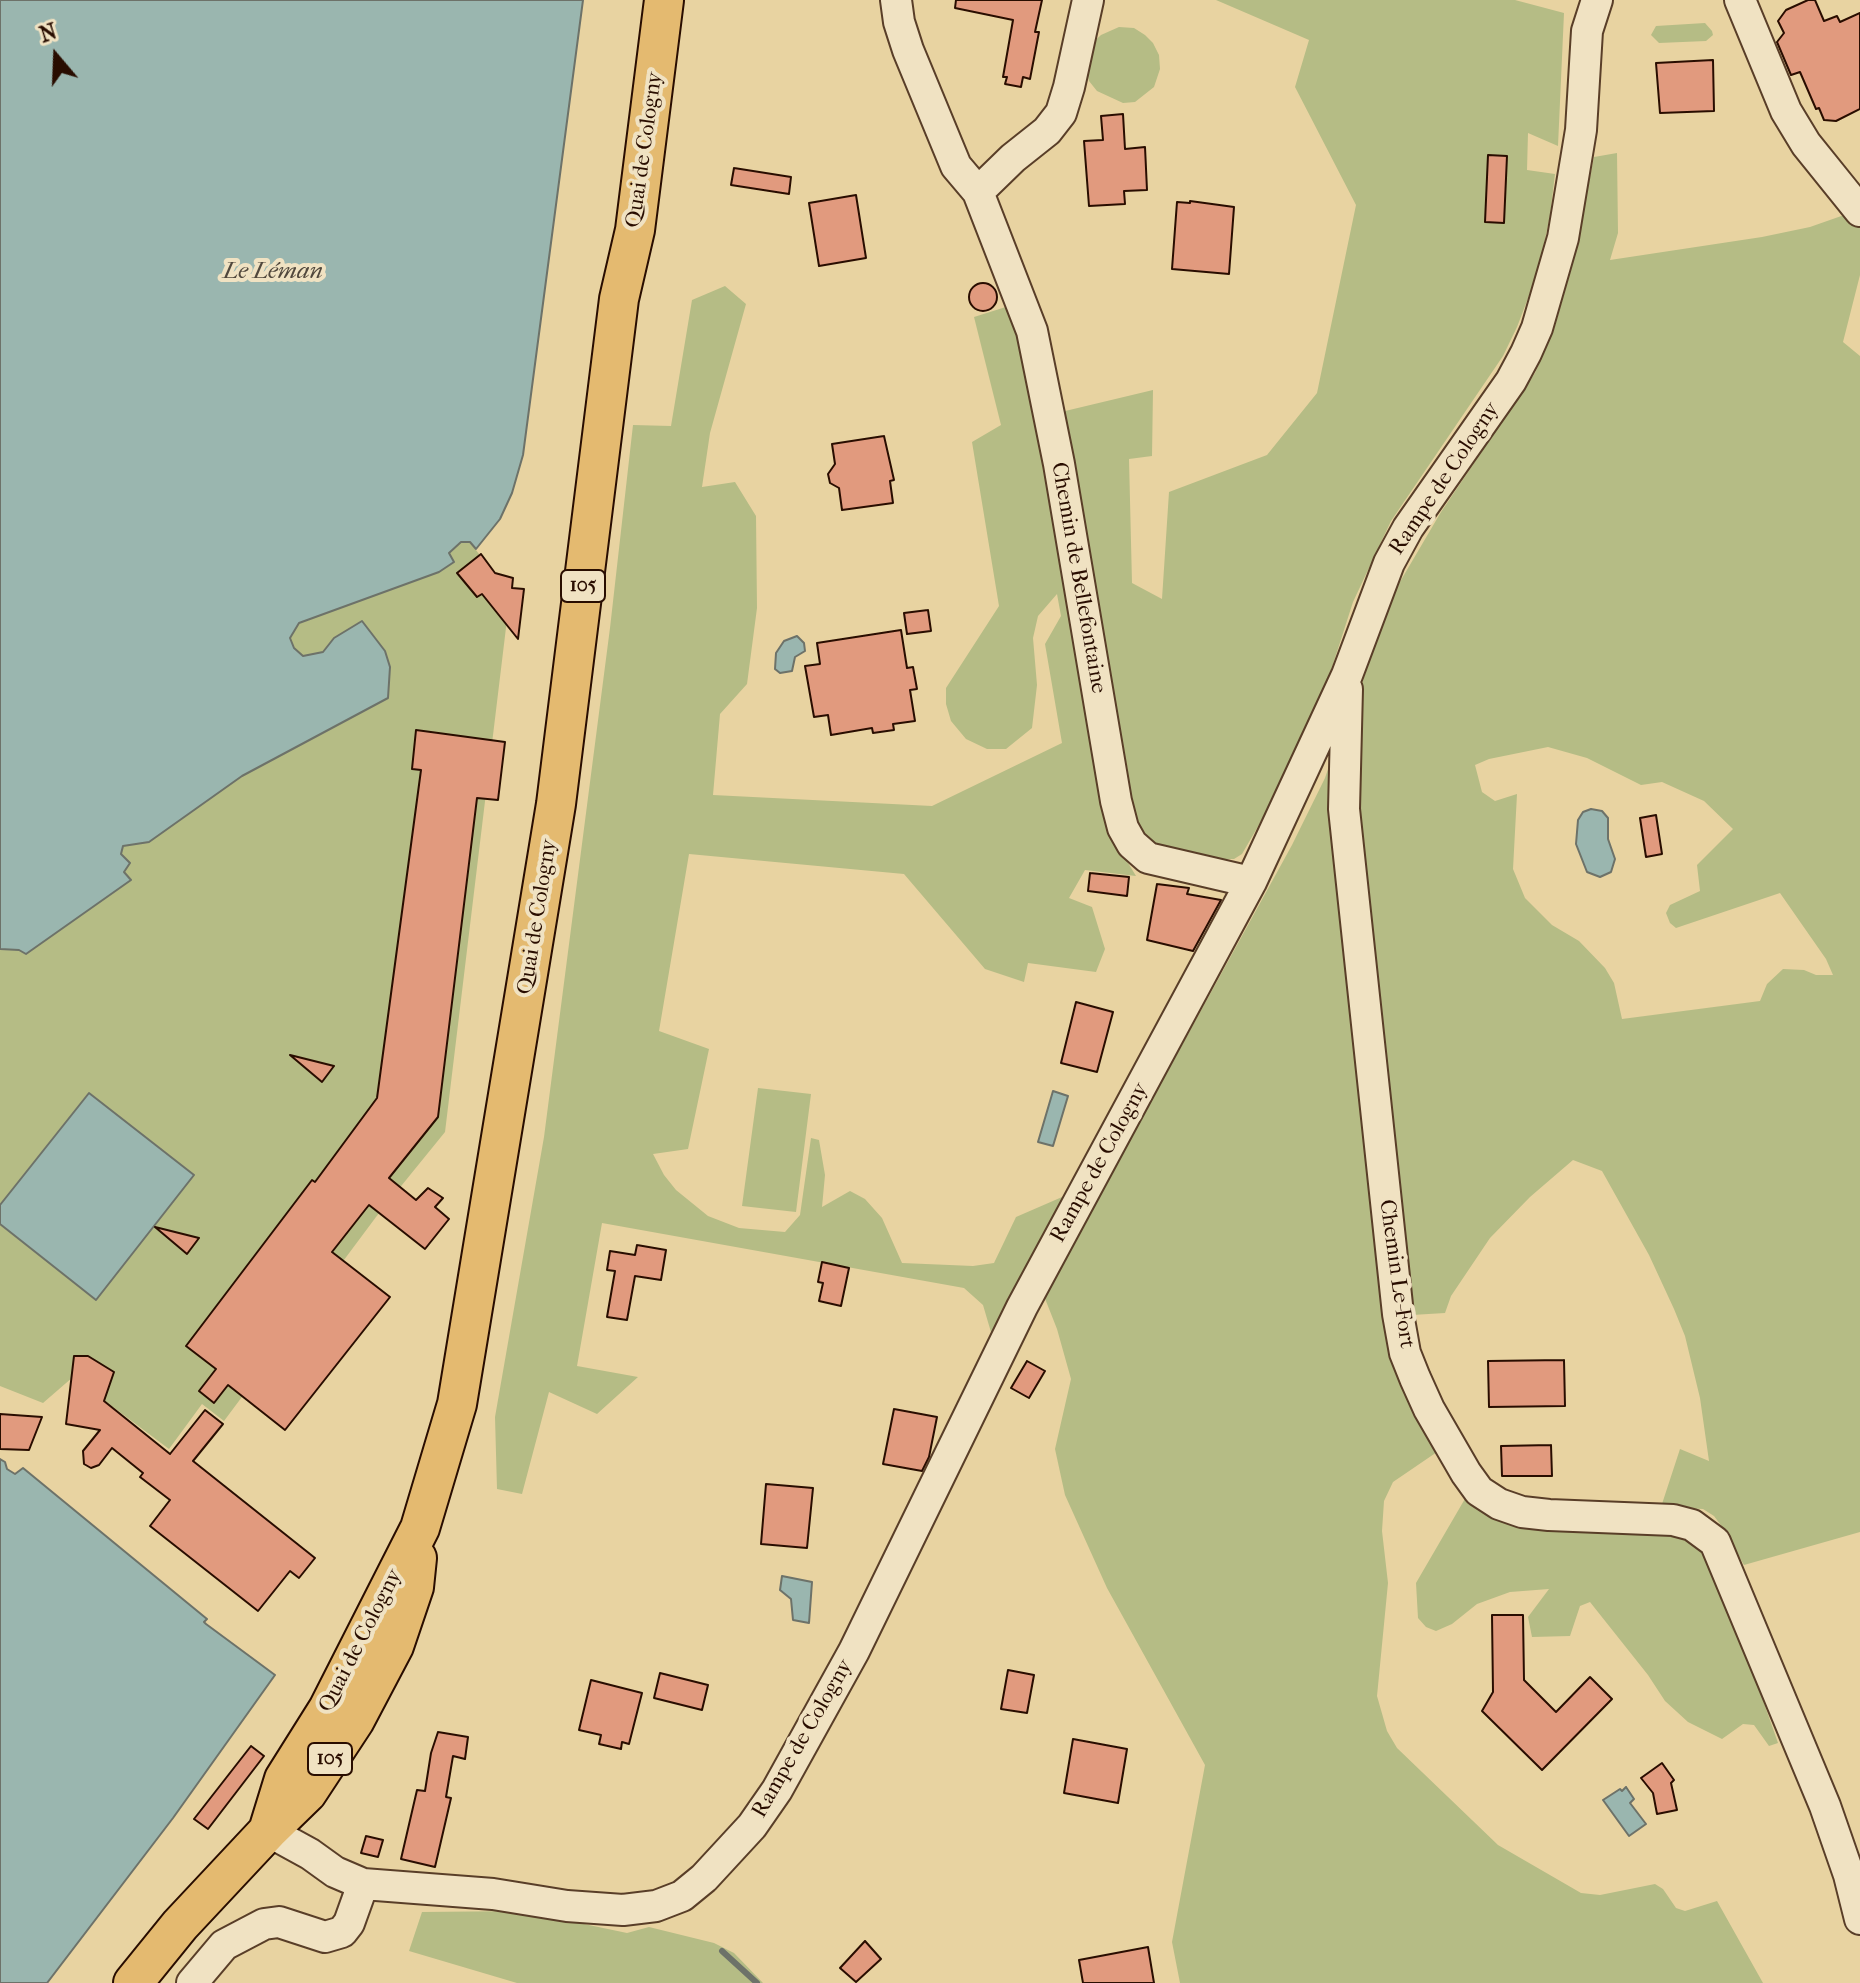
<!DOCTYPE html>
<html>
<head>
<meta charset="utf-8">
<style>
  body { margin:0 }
  #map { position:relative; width:1860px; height:1983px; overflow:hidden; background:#e8d3a1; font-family:"IM FELL French Canon",serif }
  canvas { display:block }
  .north { position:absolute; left:16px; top:16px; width:80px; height:80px; -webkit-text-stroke:6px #f0e2c2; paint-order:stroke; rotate:341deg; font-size:22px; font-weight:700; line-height:32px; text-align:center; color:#290d00 }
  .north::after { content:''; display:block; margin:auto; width:28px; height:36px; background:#290d00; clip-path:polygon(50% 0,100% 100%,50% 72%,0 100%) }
</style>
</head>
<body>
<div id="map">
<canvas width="1860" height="1983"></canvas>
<div class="north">N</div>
</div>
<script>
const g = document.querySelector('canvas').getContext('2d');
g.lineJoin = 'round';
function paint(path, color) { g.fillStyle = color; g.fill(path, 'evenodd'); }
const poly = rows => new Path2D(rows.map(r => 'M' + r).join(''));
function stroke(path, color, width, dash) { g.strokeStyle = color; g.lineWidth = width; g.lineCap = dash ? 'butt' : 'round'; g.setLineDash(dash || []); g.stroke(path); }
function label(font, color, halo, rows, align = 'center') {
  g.font = font + ' "IM FELL French Canon",serif'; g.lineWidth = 8; g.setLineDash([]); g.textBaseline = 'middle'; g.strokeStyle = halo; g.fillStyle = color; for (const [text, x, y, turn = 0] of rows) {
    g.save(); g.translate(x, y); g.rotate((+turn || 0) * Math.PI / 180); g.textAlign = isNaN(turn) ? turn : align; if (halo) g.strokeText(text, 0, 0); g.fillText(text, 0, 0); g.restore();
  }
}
const green = poly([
  [1216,0,1515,0,1564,13,1558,146,1528,133,1527,170,1555,174,1550,216,1538,272,1517,327,1503,356,1391,521,1353,602,1326,686,1260,823,1242,854,1234,859,1210,859,1159,850,1136,827,1128,797,1128,771,1089,585,1061,412,1153,390,1152,456,1129,459,1132,583,1162,599,1169,492,1267,455,1317,393,1356,205,1295,87,1309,40],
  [1705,23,1712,31,1713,35,1706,41,1659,43,1651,35,1656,26],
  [1119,27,1134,28,1145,35,1153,43,1159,55,1160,69,1154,87,1135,102,1123,103,1097,91,1089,81,1086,68,1089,46,1101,35],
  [1617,153,1618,233,1610,260,1762,237,1810,227,1847,214,1860,227,1860,275,1843,342,1860,356,1860,1532,1744,1565,1723,1528,1714,1516,1703,1509,1661,1507,1680,1449,1709,1461,1700,1398,1685,1336,1674,1309,1649,1255,1602,1171,1573,1160,1530,1197,1490,1238,1451,1296,1445,1313,1412,1315,1355,805,1357,705,1364,677,1394,592,1441,512,1535,373,1554,329,1572,266,1594,157],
  [1548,747,1587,758,1641,785,1662,782,1704,801,1733,829,1697,865,1700,891,1670,905,1666,913,1670,923,1676,928,1780,893,1826,959,1833,975,1816,975,1804,970,1783,969,1767,984,1760,1001,1622,1019,1614,983,1605,968,1579,941,1552,925,1525,898,1513,869,1517,794,1495,801,1482,792,1475,765,1489,759],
  [725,286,746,304,710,433,702,487,735,482,756,516,757,608,747,684,720,714,713,795,932,806,1062,743,1045,644,1061,616,1057,594,1038,616,1033,638,1037,685,1032,728,1006,749,987,749,966,739,951,721,946,704,946,688,999,606,972,442,1001,425,974,317,1009,306,1028,353,1119,848,1136,876,1085,870,1069,898,1092,907,1105,949,1096,972,1028,963,1024,982,985,969,904,874,689,854,659,1031,709,1049,688,1149,653,1154,664,1175,676,1190,708,1216,739,1228,785,1232,800,1215,811,1138,819,1140,825,1175,822,1207,850,1191,865,1199,882,1218,902,1263,973,1266,994,1263,1016,1217,1069,1194,993,1339,983,1305,964,1288,602,1223,577,1366,638,1377,597,1414,549,1392,522,1494,497,1489,495,1417,544,1137,610,628,633,425,671,426,692,300],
  [461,541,470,542,494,574,512,578,445,1132,376,1217,224,1421,202,1404,169,1449,73,1377,43,1403,0,1386,0,949,19,950,131,879,124,872,121,854,123,846,149,842,242,776,312,737,362,622,335,637,323,652,303,656,294,648,290,637,299,623,439,572,449,553],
  [1337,742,1388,1325,1437,1452,1393,1482,1384,1501,1382,1531,1388,1583,1377,1696,1387,1731,1397,1748,1498,1845,1581,1893,1600,1895,1655,1884,1663,1889,1676,1908,1685,1911,1717,1901,1763,1983,1180,1983,1172,1942,1205,1765,1107,1588,1065,1495,1055,1449,1071,1379,1057,1329,1044,1296,1292,845,1325,778],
  [758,1088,811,1094,796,1212,742,1206],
  [1466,1497,1497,1520,1514,1526,1658,1529,1693,1536,1715,1563,1778,1743,1769,1746,1754,1725,1743,1724,1722,1739,1688,1722,1665,1701,1648,1675,1590,1602,1580,1606,1570,1636,1532,1637,1528,1617,1549,1589,1510,1592,1477,1604,1452,1624,1436,1631,1426,1627,1418,1618,1416,1583],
  [522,1911,627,1933,649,1927,714,1943,734,1953,763,1983,517,1983,409,1951,422,1912]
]);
const water = poly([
  [0,0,583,0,523,455,512,493,500,519,476,549,470,542,461,542,449,553,454,562,439,572,299,623,290,638,294,648,303,656,323,652,334,638,362,621,385,651,390,667,388,698,242,776,149,842,123,846,121,854,130,863,124,872,131,880,26,954,19,950,0,949,0,0],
  [797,636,804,643,805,651,795,657,792,671,780,673,775,669,776,653,784,641,797,636],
  [1591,809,1602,811,1608,818,1608,839,1615,859,1611,872,1600,877,1587,872,1576,844,1578,820,1583,812,1591,809],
  [1053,1091,1068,1096,1053,1146,1038,1142,1053,1091],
  [89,1093,194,1175,96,1300,0,1224,0,1205,89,1093],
  [0,1459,5,1462,7,1469,15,1474,23,1468,207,1619,204,1622,206,1624,275,1675,173,1818,47,1983,0,1983,0,1459],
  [782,1576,812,1582,809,1623,793,1620,791,1599,780,1590,782,1576],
  [1626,1787,1634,1799,1630,1803,1646,1824,1629,1836,1603,1800,1620,1789,1622,1791,1626,1787]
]);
const stream = poly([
  [722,1951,757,1983]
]);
const building = poly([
  [956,0,1042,0,1035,32,1039,32,1030,79,1023,77,1021,87,1005,84,1007,77,1003,77,1013,20,955,8,956,0],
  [1808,0,1815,0,1824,21,1837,16,1840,22,1860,13,1860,109,1836,121,1824,120,1819,108,1816,109,1800,72,1791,75,1777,42,1784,33,1778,21,1786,10,1808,0],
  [1713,60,1714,111,1660,113,1656,63,1713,60],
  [1123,114,1125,149,1145,147,1147,190,1124,191,1125,204,1089,206,1084,141,1103,140,1101,116,1123,114],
  [1488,155,1507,156,1504,223,1485,222,1488,155],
  [734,168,791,177,789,194,731,185,734,168],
  [856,195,866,258,819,266,809,203,856,195],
  [1190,201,1234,207,1229,274,1172,269,1177,202,1190,203,1190,201],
  '969 297a14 14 0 1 1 28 0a14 14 0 1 1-28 0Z',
  [884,436,894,480,890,481,893,503,842,510,839,488,830,483,828,474,835,464,832,444,884,436],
  [481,554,495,573,513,578,512,588,524,589,518,639,482,594,477,597,457,573,481,554],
  [928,610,931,631,907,634,904,613,928,610],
  [901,630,907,668,913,667,917,689,910,690,915,721,893,724,894,730,873,733,872,728,831,735,828,715,814,717,805,666,820,664,817,643,901,630],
  [416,730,505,742,498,800,477,798,438,1117,389,1178,416,1200,428,1188,443,1198,435,1207,449,1219,425,1249,369,1205,365,1210,332,1252,390,1297,285,1430,228,1385,214,1403,199,1391,216,1369,186,1346,312,1180,315,1182,377,1098,421,770,412,769,416,730],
  [1656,815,1662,854,1646,857,1640,818,1656,815],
  [1090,873,1129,877,1127,896,1088,891,1090,873],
  [1157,884,1189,888,1187,894,1221,900,1193,951,1147,940,1157,884],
  [1076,1002,1113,1012,1097,1072,1061,1063,1076,1002],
  [290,1055,334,1066,322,1082,290,1055],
  [155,1227,199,1238,187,1254,155,1227],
  [637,1245,666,1250,661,1280,635,1276,627,1320,607,1317,615,1271,607,1270,610,1251,635,1255,637,1245],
  [822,1262,849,1268,841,1306,819,1301,823,1283,818,1282,822,1262],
  [74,1356,88,1356,114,1372,104,1401,170,1454,205,1410,223,1424,193,1461,315,1558,299,1578,290,1571,258,1611,150,1526,170,1500,140,1477,143,1473,112,1448,99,1465,91,1468,84,1464,83,1451,100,1430,66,1424,74,1356],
  [1564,1360,1565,1406,1489,1407,1488,1361,1564,1360],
  [1027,1361,1045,1371,1029,1398,1011,1388,1027,1361],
  [894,1409,937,1417,929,1457,922,1471,883,1464,894,1409],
  [0,1414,42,1417,29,1450,0,1449,0,1414],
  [1551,1445,1552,1476,1502,1476,1501,1446,1551,1445],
  [766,1484,813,1488,807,1548,761,1544,766,1484],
  [1492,1615,1523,1615,1524,1680,1556,1712,1590,1677,1612,1699,1542,1770,1482,1711,1493,1692,1492,1615],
  [1008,1670,1034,1675,1027,1713,1001,1709,1008,1670],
  [660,1673,708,1685,702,1710,654,1698,660,1673],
  [591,1680,642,1693,629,1744,622,1742,621,1749,599,1744,601,1735,579,1730,591,1680],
  [438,1732,468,1737,465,1759,453,1756,446,1797,451,1798,435,1867,401,1859,417,1790,425,1791,431,1753,438,1732],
  [1073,1739,1127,1749,1118,1803,1064,1793,1073,1739],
  [251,1746,264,1756,208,1829,194,1819,251,1746],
  [1662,1763,1674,1780,1671,1783,1677,1810,1657,1814,1653,1793,1641,1778,1662,1763],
  [366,1836,383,1840,378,1857,361,1853,366,1836],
  [865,1941,881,1959,856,1982,840,1968,865,1941],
  [1148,1947,1154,1983,1083,1983,1079,1960,1148,1947]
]);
const minor = poly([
  [896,0,899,22,908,50,956,166,978,192,1032,331,1059,464,1116,801,1123,828,1132,844,1148,858,1251,882],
  [1740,0,1786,111,1806,144,1860,211],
  [978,192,1013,158,1047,131,1061,113,1069,87,1088,0],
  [1347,689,1344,809,1398,1314,1405,1353,1415,1378,1429,1409,1466,1473,1479,1491,1499,1504,1522,1512,1549,1515,1673,1520,1692,1525,1715,1542,1825,1806,1849,1875,1860,1919],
  [268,1831,310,1854,335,1872,363,1884,493,1894,567,1906,623,1910,656,1906,682,1896,704,1878,752,1826,777,1790,854,1651,1022,1307,1251,882,1347,675,1389,563,1408,528,1511,381,1526,353,1537,328,1563,238,1581,130,1587,31,1597,0],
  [192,1983,224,1945,264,1924,279,1922,325,1937,342,1932,349,1923,363,1884]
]);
const major = poly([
  [268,1831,284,1779,328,1709,420,1528,457,1404,556,804,619,299,635,230,664,0],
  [133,1983,180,1925,268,1831,307,1793,355,1720,394,1646,414,1587,417,1558]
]);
const shields = [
  [583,586,44],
  [330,1759,44]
];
const shieldNames = [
  ["105",583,586],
  ["105",330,1759]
];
const streetNames = [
  ["Quai de Cologny",645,150,-82],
  ["Rampe de Cologny",1445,479,-56],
  ["Chemin de Bellefontaine",1078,578,80],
  ["Quai de Cologny",538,917,-81],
  ["Rampe de Cologny",1100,1163,-61],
  ["Chemin Le-Fort",1396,1274,82],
  ["Quai de Cologny",361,1641,-63],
  ["Rampe de Cologny",803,1739,-60]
];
const waterNames = [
  ["Le Léman",273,272]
];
paint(green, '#b5bc85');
paint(water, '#9ab6af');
stroke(water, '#6d7269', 2);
stroke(stream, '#6d7269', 6);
paint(building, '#e19a7e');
stroke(building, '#290d00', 2);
stroke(minor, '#593e28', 34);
stroke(major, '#290d00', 42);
stroke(minor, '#f0e2c2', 30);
stroke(major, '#e4ba70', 38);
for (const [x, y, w] of shields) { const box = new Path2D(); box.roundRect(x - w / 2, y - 16, w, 32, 6); g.fillStyle = '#f0e2c2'; g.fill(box); stroke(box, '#290d00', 2); }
label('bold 20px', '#290d00', null, shieldNames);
label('22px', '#290d00', '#f0e2c2', streetNames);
label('italic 24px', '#51483d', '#f0e2c2', waterNames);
</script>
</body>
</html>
